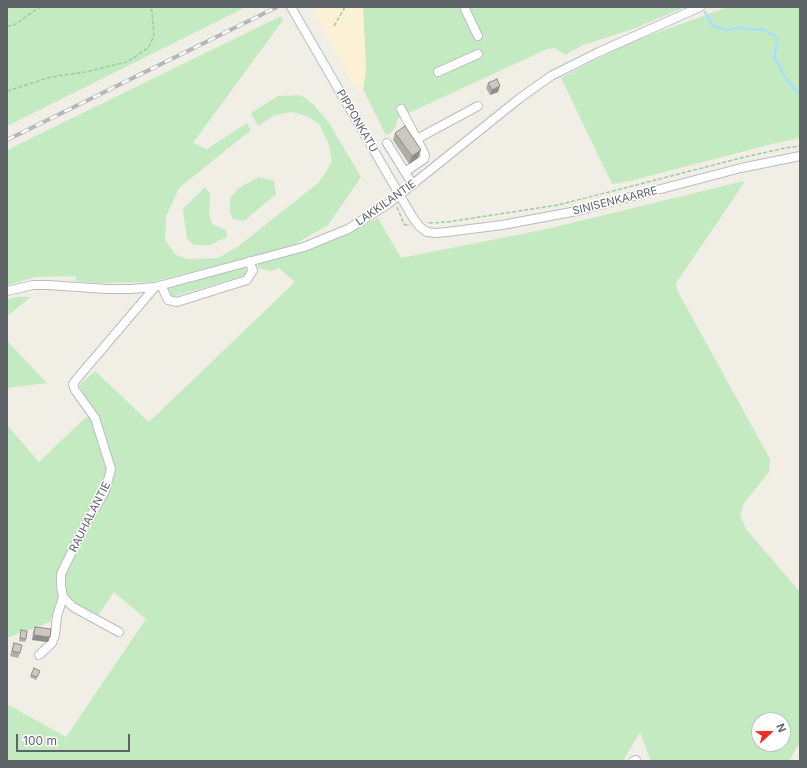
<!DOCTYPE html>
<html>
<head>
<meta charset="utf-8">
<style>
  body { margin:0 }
  #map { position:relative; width:807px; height:768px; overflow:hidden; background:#f1eee6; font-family:Inter,sans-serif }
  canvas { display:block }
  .frame { position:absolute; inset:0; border:8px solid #5e6368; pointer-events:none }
  .north { position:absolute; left:751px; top:712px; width:40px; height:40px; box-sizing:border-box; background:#fff; border:1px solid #bfc1c3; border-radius:50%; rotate:68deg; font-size:11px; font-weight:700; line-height:16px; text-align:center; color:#5e6368 }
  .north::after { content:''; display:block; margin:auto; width:14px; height:18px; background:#f52a28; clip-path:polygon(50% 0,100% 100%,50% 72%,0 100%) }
  .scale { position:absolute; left:16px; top:734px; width:114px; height:18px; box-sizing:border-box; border:2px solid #5e6368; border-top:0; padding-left:5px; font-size:12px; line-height:14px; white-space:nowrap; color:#5e6368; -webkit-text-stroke:3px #fff; paint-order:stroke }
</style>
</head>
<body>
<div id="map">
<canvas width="807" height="768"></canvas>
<div class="frame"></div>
<div class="north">N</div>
<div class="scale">100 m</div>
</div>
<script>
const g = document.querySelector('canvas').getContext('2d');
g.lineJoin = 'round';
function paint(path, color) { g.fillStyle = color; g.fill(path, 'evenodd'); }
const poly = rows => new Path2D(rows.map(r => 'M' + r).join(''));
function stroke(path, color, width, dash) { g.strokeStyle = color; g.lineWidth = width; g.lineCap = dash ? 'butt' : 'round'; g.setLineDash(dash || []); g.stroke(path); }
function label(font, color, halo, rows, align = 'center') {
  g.font = font + ' Inter,sans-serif'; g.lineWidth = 3; g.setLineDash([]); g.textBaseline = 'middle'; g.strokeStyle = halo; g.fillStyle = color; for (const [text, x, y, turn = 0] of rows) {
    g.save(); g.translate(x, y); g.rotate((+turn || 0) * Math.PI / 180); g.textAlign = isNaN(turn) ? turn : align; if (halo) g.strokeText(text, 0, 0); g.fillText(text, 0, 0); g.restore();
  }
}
const green = poly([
  [7,7,246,7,7,126],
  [364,7,685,7,633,29,583,45,565,55,555,48,547,49,398,118,396,126,392,132,386,135,363,89,366,69,363,11],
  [728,7,800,7,800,138,772,144,630,181,612,184,561,78,613,51,637,40],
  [281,16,283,20,193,143,207,149,247,123,251,130,179,188,166,217,165,240,176,255,187,259,218,258,236,248,317,184,325,174,332,161,329,145,320,125,307,116,292,112,275,115,258,126,251,113,278,96,301,95,314,105,329,123,361,177,328,225,290,247,151,282,97,283,74,281,77,276,36,277,7,285,7,150],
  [259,177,274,181,276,194,244,221,233,219,230,212,230,198,239,188],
  [744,181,742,186,676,283,677,290,770,459,769,472,744,503,740,516,746,529,800,592,800,742,789,761,651,761,640,732,623,761,7,761,7,704,66,737,146,619,114,592,95,620,62,593,50,622,7,638,7,425,39,462,85,418,93,414,79,385,95,371,149,422,295,282,279,268,271,271,258,268,258,263,353,230,378,218,401,258,547,229],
  [759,720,783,720,783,744,759,744],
  [205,187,210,194,209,212,212,224,226,230,227,237,210,245,194,245,187,239,183,209],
  [246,266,246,275,172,297,166,288],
  [18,297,31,297,7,316,7,299],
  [7,341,47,383,7,388]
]);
const sand = poly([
  [321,7,364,7,363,11,366,69,363,89,358,92,314,12]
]);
const stream = poly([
  [705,12,712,25,726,30,739,28,764,30,775,36,777,40,775,53,775,58,787,80,795,90,800,94]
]);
const path = poly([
  [7,26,14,25,40,7],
  [334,26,345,7],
  [7,91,51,77,85,72,127,62,148,48,154,36,152,11,149,7],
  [397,207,404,224,406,225,410,225],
  [429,223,447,222,558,205,745,157,785,148,800,146]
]);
const minor = poly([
  [291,7,413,218,420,227,427,232,435,233,447,232,502,225,577,211,741,168,800,156],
  [465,9,478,36],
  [438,72,478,54],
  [401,109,417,139],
  [387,143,413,185],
  [405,172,424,159,425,155,417,139,478,106],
  [161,285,168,300,177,302,247,280,253,270,251,266,250,261],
  [7,291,33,285,48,285,107,289,131,289,155,287,304,247,348,229,388,204,520,98,551,76,599,52,700,7],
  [119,632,73,607,63,597,61,586,61,574,83,529,105,491,111,469,95,418,75,390,73,384,75,381,155,287],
  [39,655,52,643,55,635,57,616,63,597],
  [633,761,636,760]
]);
const rail = poly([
  [7,140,277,7]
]);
const wall = poly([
  [488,83,498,92,490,95,486,88],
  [395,133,418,158,409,164,393,140],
  [35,627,48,642,32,640,33,632],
  [21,630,26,639,25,642,19,641],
  [14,643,20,653,18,658,10,656],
  [34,668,40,671,36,680,30,677]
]);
const shadedWall = poly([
  [500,86,498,92,490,95,492,90],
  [421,150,418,158,409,164,412,156],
  [34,635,50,637,48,642,32,640]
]);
const building = poly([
  [497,79,500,86,492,90,488,83,497,79],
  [405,126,421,150,412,156,395,133,405,126],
  [35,627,51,629,50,637,34,635,35,627],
  [21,630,27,631,26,639,20,638,21,630],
  [14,643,22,645,20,653,12,651,14,643],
  [34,668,40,671,37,677,31,675,34,668]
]);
const streetNames = [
  ["PIPPONKATU",357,121,60],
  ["SINISENKAARRE",615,201,-14],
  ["LAKKILANTIE",386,203,-35],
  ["RAUHALANTIE",90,517,-63]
];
paint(green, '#c4eac1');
paint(sand, '#fdf1d5');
stroke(stream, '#a8dfff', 2.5);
stroke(minor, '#b9bcc1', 10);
stroke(path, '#9acca5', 1.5, [4, 2]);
stroke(minor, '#fff', 8);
stroke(rail, '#b5b6b7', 4);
stroke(rail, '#fff', 2.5, [8]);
paint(wall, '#afada8');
paint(shadedWall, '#8f8d88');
paint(building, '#ccc9c3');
stroke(building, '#8f8d88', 1);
label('11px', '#5e6368', '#fff', streetNames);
</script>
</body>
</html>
